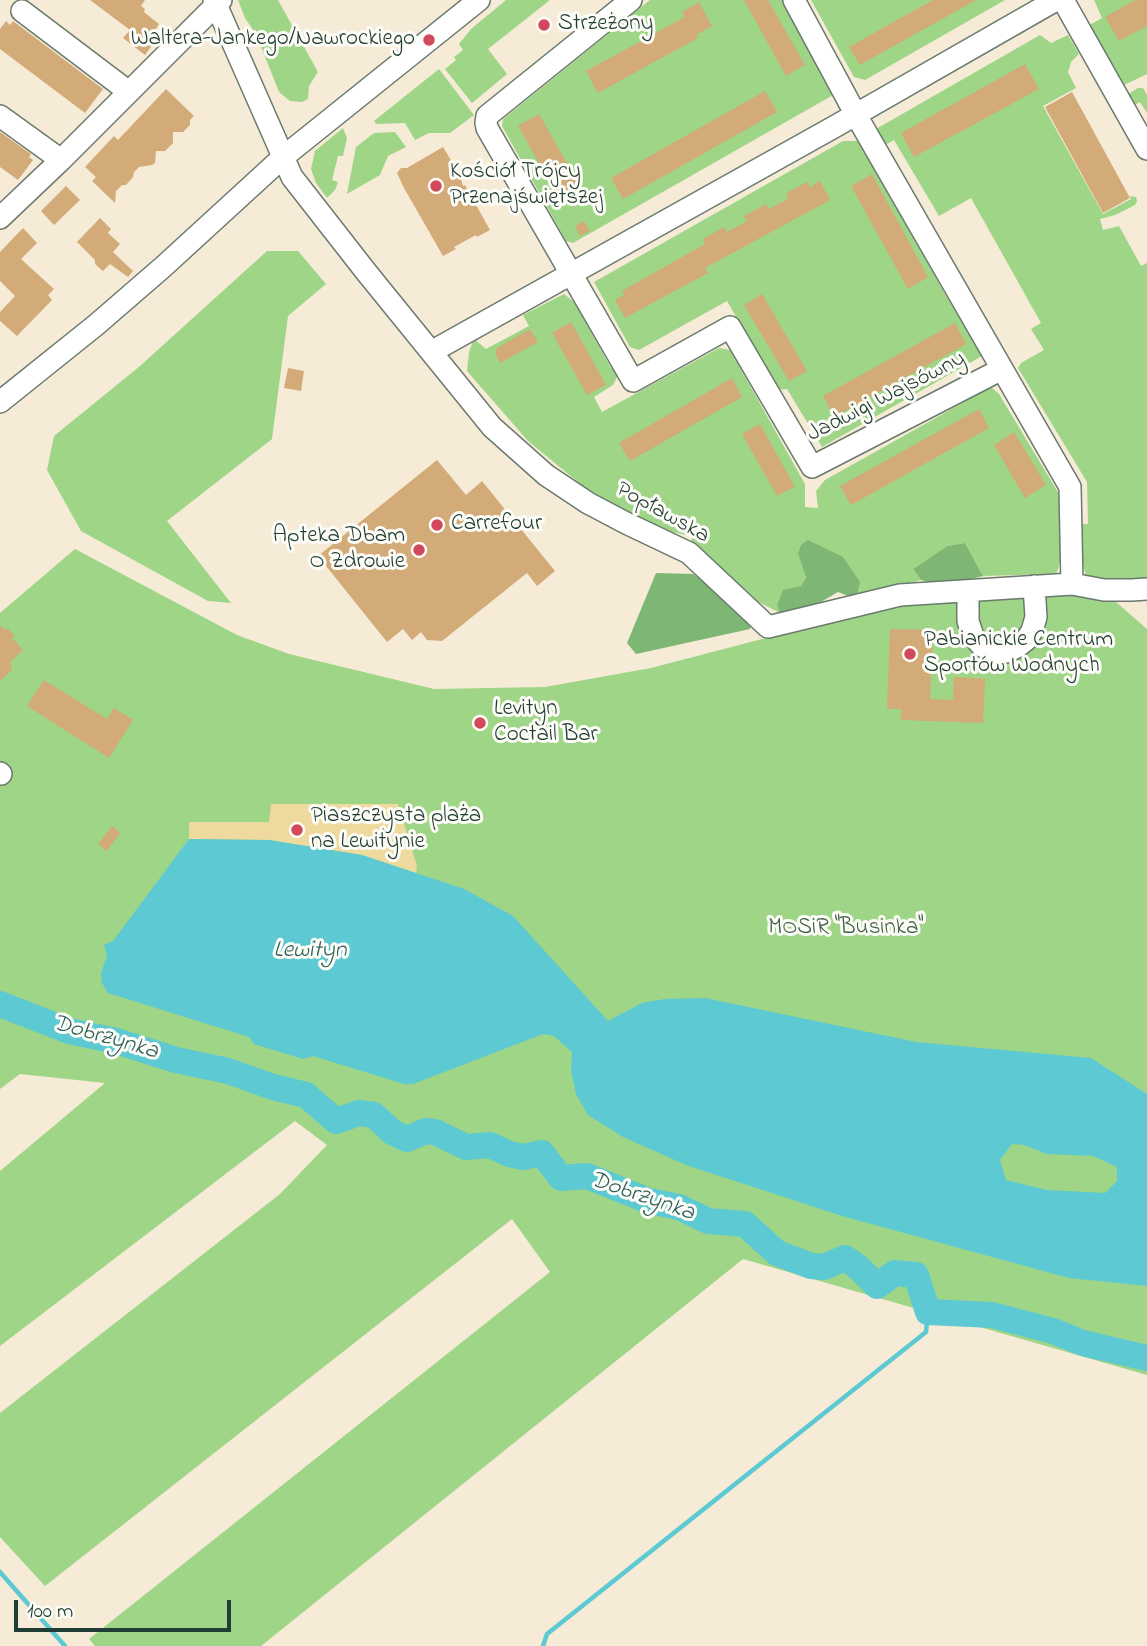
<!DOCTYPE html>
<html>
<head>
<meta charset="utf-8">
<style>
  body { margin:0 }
  #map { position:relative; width:1147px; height:1646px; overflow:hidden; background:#f6ebd7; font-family:"Indie Flower",sans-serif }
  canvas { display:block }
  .scale { position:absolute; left:14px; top:1600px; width:217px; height:32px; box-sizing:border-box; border:4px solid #1f3d34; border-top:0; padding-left:9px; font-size:21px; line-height:24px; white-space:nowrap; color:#1f3d34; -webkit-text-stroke:5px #fdfcf7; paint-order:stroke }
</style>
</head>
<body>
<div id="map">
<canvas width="1147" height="1646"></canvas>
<div class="scale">100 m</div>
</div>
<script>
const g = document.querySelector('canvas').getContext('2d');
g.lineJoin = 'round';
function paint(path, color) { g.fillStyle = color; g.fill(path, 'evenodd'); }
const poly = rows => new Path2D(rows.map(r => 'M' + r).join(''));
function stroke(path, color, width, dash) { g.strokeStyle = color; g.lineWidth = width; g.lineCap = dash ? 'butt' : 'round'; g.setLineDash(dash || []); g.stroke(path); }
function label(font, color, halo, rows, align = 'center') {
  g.font = font + ' "Indie Flower",sans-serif'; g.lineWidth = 6; g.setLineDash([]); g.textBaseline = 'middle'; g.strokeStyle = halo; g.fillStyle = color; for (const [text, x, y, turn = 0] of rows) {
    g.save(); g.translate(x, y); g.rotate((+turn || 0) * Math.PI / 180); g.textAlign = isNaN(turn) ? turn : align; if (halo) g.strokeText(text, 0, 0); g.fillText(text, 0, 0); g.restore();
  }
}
const green = poly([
  [238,0,278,0,318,72,309,86,308,99,302,102,290,101,279,92,256,34,245,18],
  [506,0,550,0,488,49,507,74,472,103,445,69,456,60,454,57,463,50,459,44,471,29],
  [650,0,782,0,835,94,573,243,566,241,502,126,503,119],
  [811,0,1005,0,865,80,854,77],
  [1094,0,1147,0,1147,74,1120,87,1086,27,1102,18],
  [1040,35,1051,43,1068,35,1079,54,1071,62,1068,72,1076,88,1043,106,1103,214,1131,199,1130,196,1136,197,1137,201,1135,205,1115,215,1100,219,1103,230,1119,226,1141,266,1147,263,1147,584,1089,579,1086,575,1080,556,1076,524,1088,524,1087,482,1018,368,1021,363,1044,350,1031,329,1041,323,971,198,939,216,894,140,885,145,876,129],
  [439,69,474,115,450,133,429,133,415,140,405,123,376,124,374,121],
  [1138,88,1143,88,1147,95,1147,113,1140,102,1131,107,1125,96],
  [343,128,347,138,343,156,338,156,332,180,338,182,335,190,327,198,316,183,311,169,315,151],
  [395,132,406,147,388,156,380,175,347,194,356,147,374,133],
  [843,141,858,141,946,296,982,356,822,447,787,389,778,390,727,301,639,350,630,347,594,282],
  [267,251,298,251,326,284,288,316,272,439,167,521,231,603,208,601,81,531,47,470,54,436,140,366],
  [564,294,574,302,611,368,615,367,617,377,613,385,594,397,602,412,719,348,730,350,805,484,805,507,818,508,816,491,825,480,991,387,999,394,1059,494,1059,527,1062,535,1063,552,1057,572,1053,574,983,576,965,543,947,546,913,569,921,580,856,599,798,554,806,576,801,586,777,605,780,613,755,600,690,548,692,536,672,532,629,512,584,487,528,441,467,371,469,352,474,339,486,349,529,326,523,315],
  [75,549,237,635,289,654,434,689,545,687,651,668,904,602,1052,588,1116,602,1147,629,1147,1375,743,1259,261,1646,95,1646,89,1639,550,1272,512,1219,45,1586,0,1537,0,1413,280,1194,327,1145,295,1121,0,1346,0,1171,105,1083,20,1074,0,1089,0,613]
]);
const forest = poly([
  [808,540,843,557,860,582,856,599,838,592,819,603,780,613,777,605,783,590,801,586,806,577,798,554,801,545],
  [965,543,983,576,959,582,933,583,921,580,913,569,947,546],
  [656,573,693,574,735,604,751,623,750,629,636,654,627,643]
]);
const sand = poly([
  [271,804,398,804,417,866,416,873,362,855,269,840,189,839,189,822,269,822]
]);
const water = poly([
  [189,839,269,840,362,855,464,889,513,916,608,1021,642,1003,665,999,705,998,916,1042,1091,1058,1147,1094,1147,1286,1069,1278,842,1216,686,1165,623,1137,588,1115,576,1094,571,1071,572,1052,554,1036,543,1034,413,1084,404,1084,313,1056,303,1059,254,1044,249,1037,108,993,102,983,101,974,107,955,104,945,113,941],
  [1012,1144,1024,1145,1047,1154,1093,1156,1117,1167,1117,1181,1105,1193,1047,1190,1006,1180,1000,1160]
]);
const stream = poly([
  [0,1572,65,1646],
  [543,1646,547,1634,926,1332,928,1312]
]);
const river = poly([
  [0,1004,69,1031,116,1041,176,1060,228,1071,273,1087,306,1095,336,1121,359,1113,374,1115,392,1132,407,1139,426,1131,435,1132,466,1147,490,1145,509,1154,523,1157,542,1153,561,1178,587,1176,649,1201,679,1207,708,1221,745,1224,777,1253,811,1266,824,1267,845,1258,858,1267,877,1286,895,1273,916,1275,928,1312,992,1315,1053,1331,1083,1343,1147,1358]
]);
const building = poly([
  [90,0,145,0,141,6,145,9,144,12,159,24,155,30,160,34,145,55,123,38,130,30],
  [744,0,768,0,805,65,786,76],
  [933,0,976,0,860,65,849,47],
  [1135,0,1147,0,1147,26,1119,41,1105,17],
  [699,2,712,26,696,35,698,38,598,93,586,71,685,17,682,12],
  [6,21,10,25,13,21,103,89,85,113,0,49,0,29],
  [1025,64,1039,89,914,157,901,133],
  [166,89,194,116,190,120,190,125,183,132,173,132,173,143,165,151,156,151,155,163,152,165,139,167,134,172,133,177,126,185,122,185,116,191,115,203,92,181,96,177,85,167,114,136,118,140],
  [765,91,777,112,623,199,611,178],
  [1072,92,1130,198,1103,213,1045,107],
  [539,114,583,191,562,203,518,126],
  [0,132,31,154,29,157,33,160,18,180,0,167],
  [443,147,460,175,463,186,465,185,490,230,477,237,476,235,454,247,456,249,443,256,404,188,397,173,401,168,407,168],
  [872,174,928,277,908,289,851,186],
  [820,181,830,200,705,268,708,273,625,318,615,300,624,295,622,291,705,244,703,239,724,227,727,232,747,221,744,216,766,204,769,209,788,199,786,193,807,182,810,187],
  [66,186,80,200,54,225,41,211],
  [100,218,111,229,108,233,120,244,113,252,133,271,128,277,110,264,103,271,95,264,95,260,77,242],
  [584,221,590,231,580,236,575,226],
  [23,228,37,243,21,259,54,289,48,295,52,300,17,336,0,321,0,312,15,296,0,281,0,252],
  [762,294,807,371,789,381,744,305],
  [571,322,606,385,587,395,552,333],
  [955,323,966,344,834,417,823,396],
  [530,329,538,342,500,363,495,354,497,348],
  [288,368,304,371,301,391,284,388],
  [732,378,742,397,630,461,619,443],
  [979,409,989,428,851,505,840,486],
  [760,424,795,487,777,496,742,434],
  [1014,432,1046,485,1025,498,994,445],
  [437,460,466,495,482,481,555,571,537,586,527,573,442,641,427,640,421,632,412,640,403,629,387,642,318,556],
  [0,625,5,630,7,628,15,636,12,638,23,650,10,662,12,667,11,671,0,681],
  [890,629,933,630,930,699,953,700,954,677,985,679,983,723,901,720,901,709,887,709],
  [44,680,107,719,114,708,133,720,109,758,27,706],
  [112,826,120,833,107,851,98,844]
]);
const minor = poly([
  [214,0,292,177,367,273,492,427,546,475,588,503,626,523,689,553,768,627,900,595,1072,584,1104,590,1132,590,1147,589],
  [631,0,487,116,486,123,487,128,633,381,730,327,812,467,1002,369],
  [794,0,856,115,1070,487,1072,584],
  [1063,0,1147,149],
  [22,11,129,92],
  [0,116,61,160],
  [0,218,61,160,221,0],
  [431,352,834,127,1056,0],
  [0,402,96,325,163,267,282,158,479,0],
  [968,591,968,621,973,636,982,646,994,651,1006,652,1017,647,1026,640,1032,631,1036,617,1034,586],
  [0,773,1,774]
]);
const markers = [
  [544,25,7,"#d1495b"],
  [429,40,7,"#d1495b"],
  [436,186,7,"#d1495b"],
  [437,525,7,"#d1495b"],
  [419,550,7,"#d1495b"],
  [910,654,7,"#d1495b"],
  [480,723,7,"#d1495b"],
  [297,830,7,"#d1495b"]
];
const poiNames = [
  ["Strzeżony",558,25],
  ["Waltera-Jankego/Nawrockiego",415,40,"right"],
  ["Kościół Trójcy",450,173],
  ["Przenajświętszej",450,199],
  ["Carrefour",451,525],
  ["Apteka Dbam",405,537,"right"],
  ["O Zdrowie",405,563,"right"],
  ["Pabianickie Centrum",924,641],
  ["Sportów Wodnych",924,667],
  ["Levityn",494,710],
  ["Coctail Bar",494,736],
  ["Piaszczysta plaża",311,817],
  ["na Lewitynie",311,843]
];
const streetNames = [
  ["Jadwigi Wajsówny",887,398,-27],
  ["Popławska",662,514,29]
];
const parkNames = [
  ["MOSiR \"Businka\"",846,929]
];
const waterNames = [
  ["Lewityn",310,952],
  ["Dobrzynka",105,1039,16],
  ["Dobrzynka",642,1198,19]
];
paint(green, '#9ed587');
paint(forest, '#7eb674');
paint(sand, '#eeda9e');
paint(water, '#5dc9d2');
stroke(stream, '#5dc9d2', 4.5);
stroke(river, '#5dc9d2', 26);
paint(building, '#d3ab78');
stroke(minor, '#6a7a6d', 24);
stroke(minor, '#fff', 21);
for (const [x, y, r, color] of markers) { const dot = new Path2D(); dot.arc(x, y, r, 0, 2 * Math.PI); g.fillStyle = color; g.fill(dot); stroke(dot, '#fdfcf7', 2.5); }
label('23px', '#1f3d34', '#fdfcf7', poiNames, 'left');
label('23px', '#1f3d34', '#fdfcf7', streetNames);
label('23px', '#3f6349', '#fdfcf7', parkNames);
label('italic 24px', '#2e605c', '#fdfcf7', waterNames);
</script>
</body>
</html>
